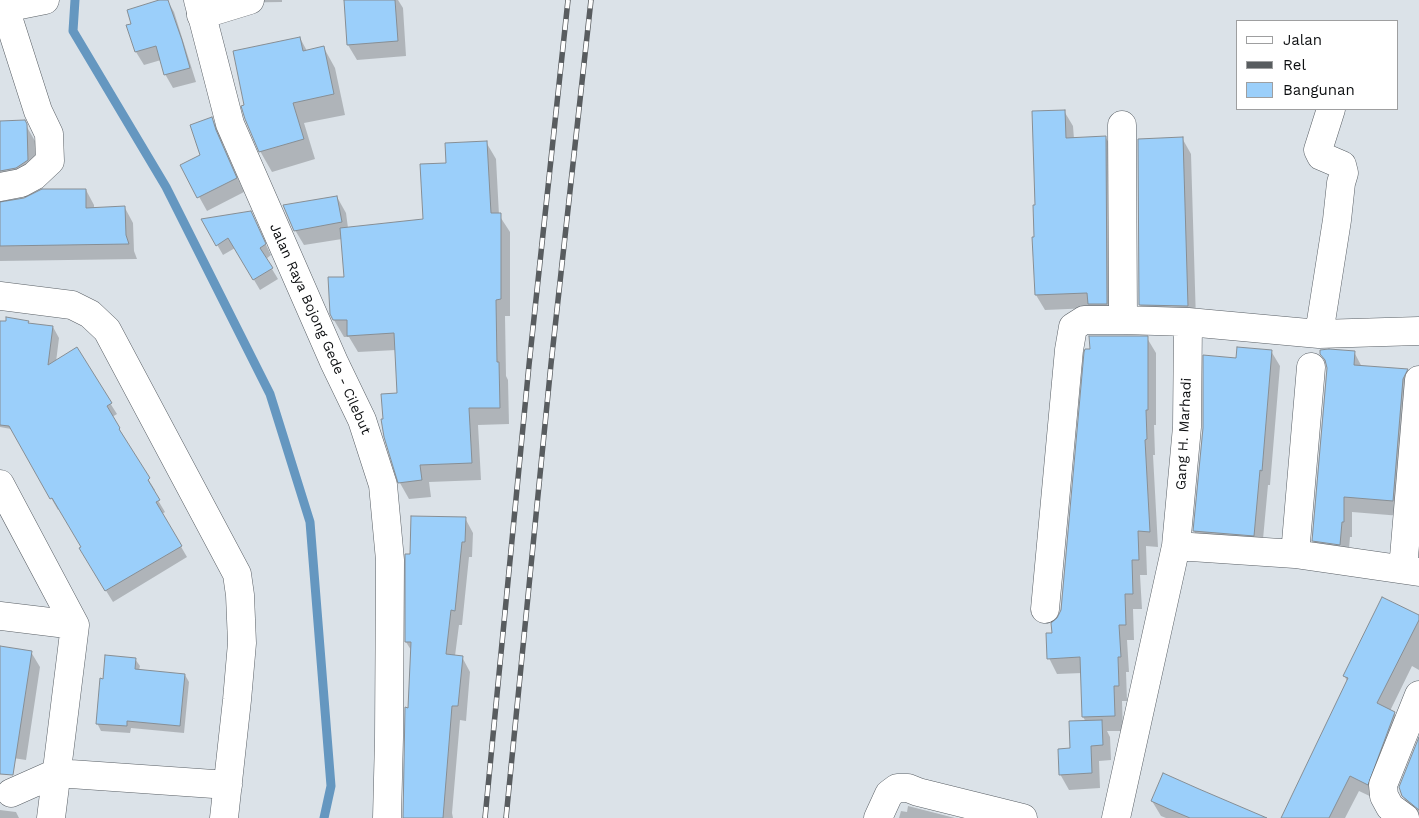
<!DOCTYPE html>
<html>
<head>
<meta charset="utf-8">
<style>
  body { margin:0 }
  #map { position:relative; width:1419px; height:818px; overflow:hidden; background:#dbe2e8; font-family:"Work Sans",sans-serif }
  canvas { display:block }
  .legend { position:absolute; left:1236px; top:20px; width:162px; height:90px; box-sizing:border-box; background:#fff; border:1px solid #9e9fa0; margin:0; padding:6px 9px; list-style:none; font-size:15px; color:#0d0f11 }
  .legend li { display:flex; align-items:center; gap:10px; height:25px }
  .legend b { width:25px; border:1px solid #9e9fa0 }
</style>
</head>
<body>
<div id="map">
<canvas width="1419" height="818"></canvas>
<ul class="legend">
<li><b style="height:6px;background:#fff"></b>Jalan</li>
<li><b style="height:6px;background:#585c5f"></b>Rel</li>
<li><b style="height:14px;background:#9bcffa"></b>Bangunan</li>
</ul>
</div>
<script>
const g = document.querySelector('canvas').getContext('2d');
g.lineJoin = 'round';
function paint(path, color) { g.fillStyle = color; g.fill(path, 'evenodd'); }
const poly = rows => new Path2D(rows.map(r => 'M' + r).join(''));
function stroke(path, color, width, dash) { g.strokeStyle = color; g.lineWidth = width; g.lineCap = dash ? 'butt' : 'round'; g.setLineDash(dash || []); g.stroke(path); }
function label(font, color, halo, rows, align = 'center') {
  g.font = font + ' "Work Sans",sans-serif'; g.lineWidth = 4; g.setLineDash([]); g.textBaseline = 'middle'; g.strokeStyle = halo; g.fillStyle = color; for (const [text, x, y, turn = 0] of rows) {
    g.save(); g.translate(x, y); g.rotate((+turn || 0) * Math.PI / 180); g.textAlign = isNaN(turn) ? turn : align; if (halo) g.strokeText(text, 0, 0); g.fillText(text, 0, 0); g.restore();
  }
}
const shadow = poly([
  [163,0,167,0,174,12,196,82,173,88,165,74,161,60,144,65,136,52,128,26,133,24],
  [217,0,282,0,282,2,218,3],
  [354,0,398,0,403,8,406,56,357,60,348,45],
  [300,38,307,51,324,48,335,68,345,115,304,123,315,159,272,172,260,151],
  [1064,111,1073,126,1074,139,1106,138,1115,153,1115,319,1091,308,1045,310,1036,295,1037,207],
  [211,118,220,132,223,145,244,192,207,211,182,166,201,156],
  [0,122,24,122,35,141,36,176,0,190],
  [1182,138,1191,154,1196,321,1149,320,1140,305],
  [486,142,496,159,499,215,510,232,510,316,505,316,506,376,508,380,509,424,478,425,481,480,429,482,431,497,409,499,400,483,399,394,396,350,358,352,349,337,344,337,334,320,346,278,342,239,304,245,295,230,337,197,346,213,348,228,424,220,448,164],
  [86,190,94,205,94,209,125,208,133,223,134,251,137,259,0,261,0,203],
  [250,212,271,255,266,259,278,279,260,290,235,248,223,255,203,220],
  [0,322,28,322,29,324,53,327,59,338,56,362,110,403,117,414,112,417,126,440,124,441,155,490,153,492,165,512,162,514,187,557,113,602,87,560,82,547,59,509,58,510,11,429,0,427],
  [1147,338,1156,353,1156,425,1154,425,1155,455,1153,455,1158,547,1146,546,1147,575,1140,575,1142,609,1133,609,1134,640,1127,640,1129,672,1126,672,1127,701,1122,701,1123,731,1107,731,1110,737,1111,760,1099,761,1100,788,1069,790,1060,774,1086,722,1083,717,1082,673,1057,674,1049,658,1053,634],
  [1271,351,1280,366,1270,485,1268,485,1262,550,1203,547,1194,531,1204,428,1237,359],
  [1354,352,1362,367,1407,370,1415,385,1401,516,1352,512,1352,537,1350,537,1348,560,1322,556,1313,540,1328,368,1321,354],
  [465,518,473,533,472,557,469,557,462,625,459,625,455,656,462,657,470,672,466,721,460,720,452,813,453,818,404,818,411,650,406,642,411,555],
  [1419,617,1419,670,1412,666,1390,711,1394,713,1403,729,1376,799,1359,791,1345,818,1282,818,1347,681,1344,675],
  [0,647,31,652,40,667,26,760,0,756],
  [135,659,140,666,139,670,185,675,189,682,184,733,131,728,130,733,101,731,97,723,104,680],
  [1419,740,1419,817,1412,812,1400,791],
  [1152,801,1266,818,1166,818,1161,816],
  [908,806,955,818,899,818,901,811,907,812],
  [0,810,16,812,19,818,0,818]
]);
const stream = poly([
  [75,0,73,31,166,187,270,394,310,522,331,786,324,818]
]);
const building = poly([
  [159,0,168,0,182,40,190,68,164,75,156,46,135,52,126,25,131,24,127,10,159,0],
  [344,0,395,0,398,41,347,45,344,0],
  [300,37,303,51,324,46,334,94,293,103,304,139,259,152,245,119,241,106,244,105,233,51,300,37],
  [1065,110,1066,138,1106,136,1107,304,1088,304,1087,293,1035,295,1032,237,1034,237,1033,205,1035,205,1032,111,1065,110],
  [212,117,216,130,237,178,197,198,180,165,200,155,190,125,212,117],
  [25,120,27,124,28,160,16,168,0,171,0,121,25,120],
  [1183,137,1188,306,1139,305,1138,139,1183,137],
  [487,141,491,213,501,213,501,299,496,300,497,362,499,362,500,408,469,408,472,463,420,465,422,480,398,483,384,437,381,419,383,419,381,394,397,393,394,333,347,336,347,320,333,320,330,314,328,277,344,277,340,228,423,219,420,164,446,163,445,143,487,141],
  [42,189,86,189,86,208,125,206,126,235,129,244,0,246,0,202,24,198,42,189],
  [337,196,342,222,294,231,283,205,337,196],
  [251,211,266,244,260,248,273,268,253,280,228,238,216,246,201,219,251,211],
  [6,317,29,321,28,323,53,326,48,365,77,347,112,403,107,406,120,428,119,429,150,478,148,480,160,500,156,502,182,546,105,591,79,548,81,547,52,498,50,499,9,426,0,425,0,321,6,321,6,317],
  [1089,336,1148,336,1148,410,1146,410,1147,439,1145,440,1150,532,1138,531,1139,560,1132,560,1133,594,1125,594,1126,625,1119,625,1121,657,1118,657,1119,686,1114,686,1115,716,1082,717,1080,657,1047,659,1046,633,1052,633,1051,623,1057,618,1061,610,1084,352,1085,349,1090,349,1089,336],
  [1237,347,1272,350,1262,471,1260,470,1254,536,1193,531,1203,428,1203,355,1236,358,1237,347],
  [1329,349,1355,351,1354,365,1408,369,1403,379,1393,501,1344,497,1344,522,1342,522,1340,545,1312,541,1327,368,1325,360,1320,354,1320,350,1329,349],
  [411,516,466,517,465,542,462,542,455,611,451,610,446,654,463,656,458,706,452,706,443,818,403,818,405,707,408,708,411,642,405,642,405,554,410,554,411,516],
  [1382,597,1419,615,1419,620,1377,703,1395,712,1368,785,1350,776,1329,818,1281,818,1348,678,1343,676,1382,597],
  [0,646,32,651,13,775,0,774,0,646],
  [105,655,136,658,135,669,185,674,180,726,127,721,127,726,96,724,100,678,103,679,105,655],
  [1102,720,1103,745,1091,746,1092,773,1059,775,1058,749,1070,748,1069,721,1102,720],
  [1419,737,1419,810,1402,796,1399,787,1419,737],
  [1163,773,1199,789,1267,818,1190,818,1171,810,1151,801,1163,773]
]);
const minor = poly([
  [0,9,45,0],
  [201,15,250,0],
  [1122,125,1123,320,1188,322,1319,334,1419,331],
  [0,187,21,183,34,176,50,161,49,134,38,111,5,8,5,0],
  [0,296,72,305,90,314,107,330,237,574,240,595,242,643,237,700,224,818],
  [1319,334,1337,220,1341,183,1344,173,1342,165,1321,156,1318,150,1331,109],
  [0,484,75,625],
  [1176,546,1295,554,1419,572],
  [1295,554,1311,367],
  [1403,569,1419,380],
  [1045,609,1069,350,1073,327,1084,320,1123,320],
  [0,616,75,625,51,818],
  [11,793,56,773,228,785],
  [878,818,889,794,897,788,908,788,918,792,1023,818],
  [1116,818,1176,546,1187,427,1188,322],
  [1405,818,1390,807,1384,796,1383,785,1419,695]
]);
const major = poly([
  [198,0,230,124,334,362,362,420,383,485,390,560,389,738,387,818]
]);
const rail = poly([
  [485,818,529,365,568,0],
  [506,818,551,364,591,0]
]);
const streetNames = [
  ["Jalan Raya Bojong Gede - Cilebut",320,329,66],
  ["Gang H. Marhadi",1184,434,-87]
];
paint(shadow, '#0003');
stroke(stream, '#6597c0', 9);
paint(building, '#9bcffa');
stroke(building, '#878e94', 1);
stroke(minor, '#595f65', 29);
stroke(major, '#595f65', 29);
stroke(minor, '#fff', 28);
stroke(major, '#fff', 28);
stroke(rail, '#585c5f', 5.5);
stroke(rail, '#fff', 4, [11]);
label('14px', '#0d0f11', '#fff', streetNames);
</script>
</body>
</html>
